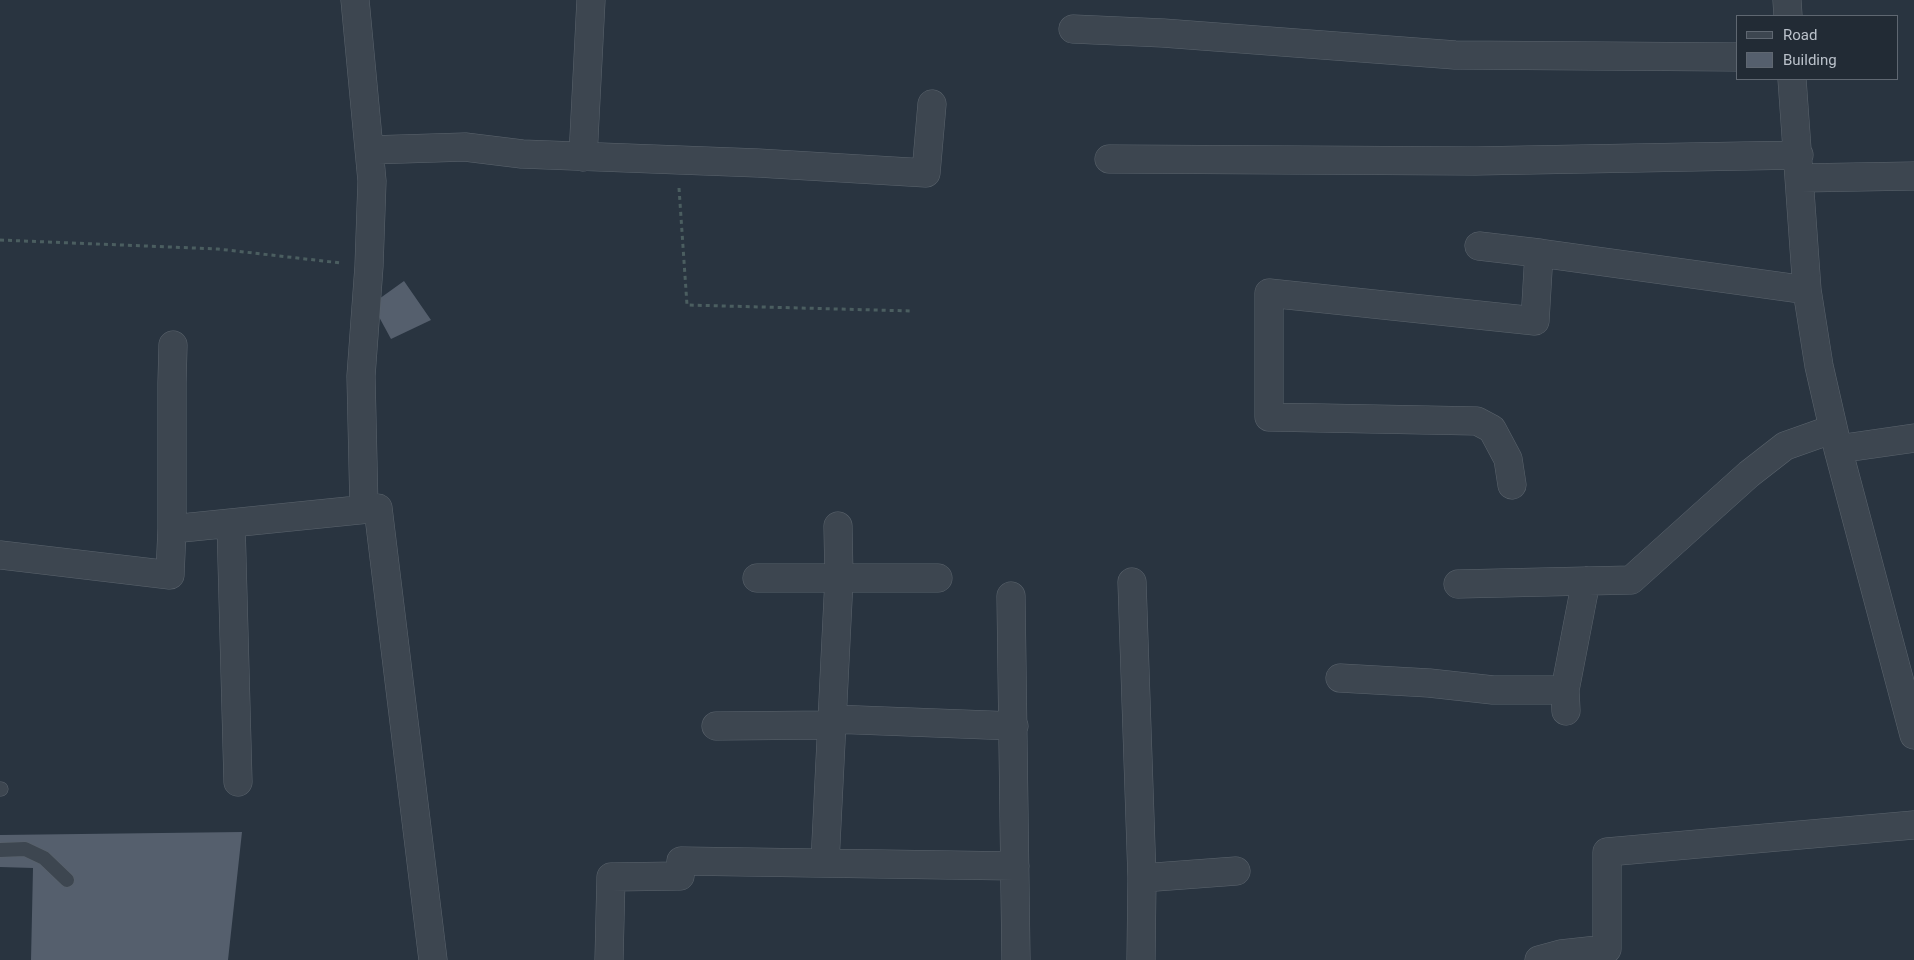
<!DOCTYPE html>
<html>
<head>
<meta charset="utf-8">
<style>
  body { margin:0 }
  #map { position:relative; width:1914px; height:960px; overflow:hidden; background:#293440; font-family:Roboto,sans-serif }
  canvas { display:block }
  .legend { position:absolute; left:1736px; top:15px; width:162px; height:65px; box-sizing:border-box; background:#222b35; border:1px solid #5f6771; margin:0; padding:6px 9px; list-style:none; font-size:15px; color:#bac1ca }
  .legend li { display:flex; align-items:center; gap:10px; height:25px }
  .legend b { width:25px; border:1px solid #5f6771 }
</style>
</head>
<body>
<div id="map">
<canvas width="1914" height="960"></canvas>
<ul class="legend">
<li><b style="height:6px;background:#3d4650"></b>Road</li>
<li><b style="height:14px;background:#555f6d"></b>Building</li>
</ul>
</div>
<script>
const g = document.querySelector('canvas').getContext('2d');
g.lineJoin = 'round';
function paint(path, color) { g.fillStyle = color; g.fill(path, 'evenodd'); }
const poly = rows => new Path2D(rows.map(r => 'M' + r).join(''));
function stroke(path, color, width, dash) { g.strokeStyle = color; g.lineWidth = width; g.lineCap = dash ? 'butt' : 'round'; g.setLineDash(dash || []); g.stroke(path); }
const building = poly([
  [404,281,431,320,391,339,372,304],
  [242,832,228,960,31,960,33,868,0,867,0,835]
]);
const path = poly([
  [679,188,687,305,913,311],
  [0,240,218,249,341,263]
]);
const service = poly([
  [0,789,1,789],
  [0,850,25,849,44,858,67,880]
]);
const minor = poly([
  [355,0,372,181,369,266,361,376,364,508],
  [1787,0,1788,16],
  [1073,29,1163,33,1455,55,1738,57],
  [1792,79,1807,290,1819,366,1838,449,1914,735],
  [370,150,465,147,522,154,758,163,926,173,932,104],
  [583,157,591,0],
  [1109,159,1475,161,1799,155],
  [1800,178,1914,176],
  [1479,246,1539,253],
  [1838,449,1914,438],
  [1512,485,1508,459,1492,429,1477,421,1269,417,1269,293,1535,321,1539,253,1807,290],
  [231,523,238,782],
  [172,529,378,508,433,960],
  [0,555,170,575,172,529,172,383,173,345],
  [757,578,938,578],
  [1132,582,1142,878],
  [1458,584,1631,580,1749,474,1785,446,1833,429],
  [1011,596,1016,960],
  [1340,678,1429,683,1493,690,1565,690],
  [1566,711,1565,690,1586,581],
  [832,719,1014,726],
  [716,726,832,725],
  [825,863,839,579,838,526],
  [609,960,611,877,680,876,681,861,1015,866],
  [1141,960,1142,878,1236,871],
  [1539,960,1561,954,1607,949,1607,852,1914,825]
]);
paint(building, '#555f6d');
stroke(service, '#5b646d', 15);
stroke(minor, '#5b646d', 29);
stroke(path, '#4b5e60', 3, [4, 4]);
stroke(service, '#3d4650', 14);
stroke(minor, '#3d4650', 28);
</script>
</body>
</html>
